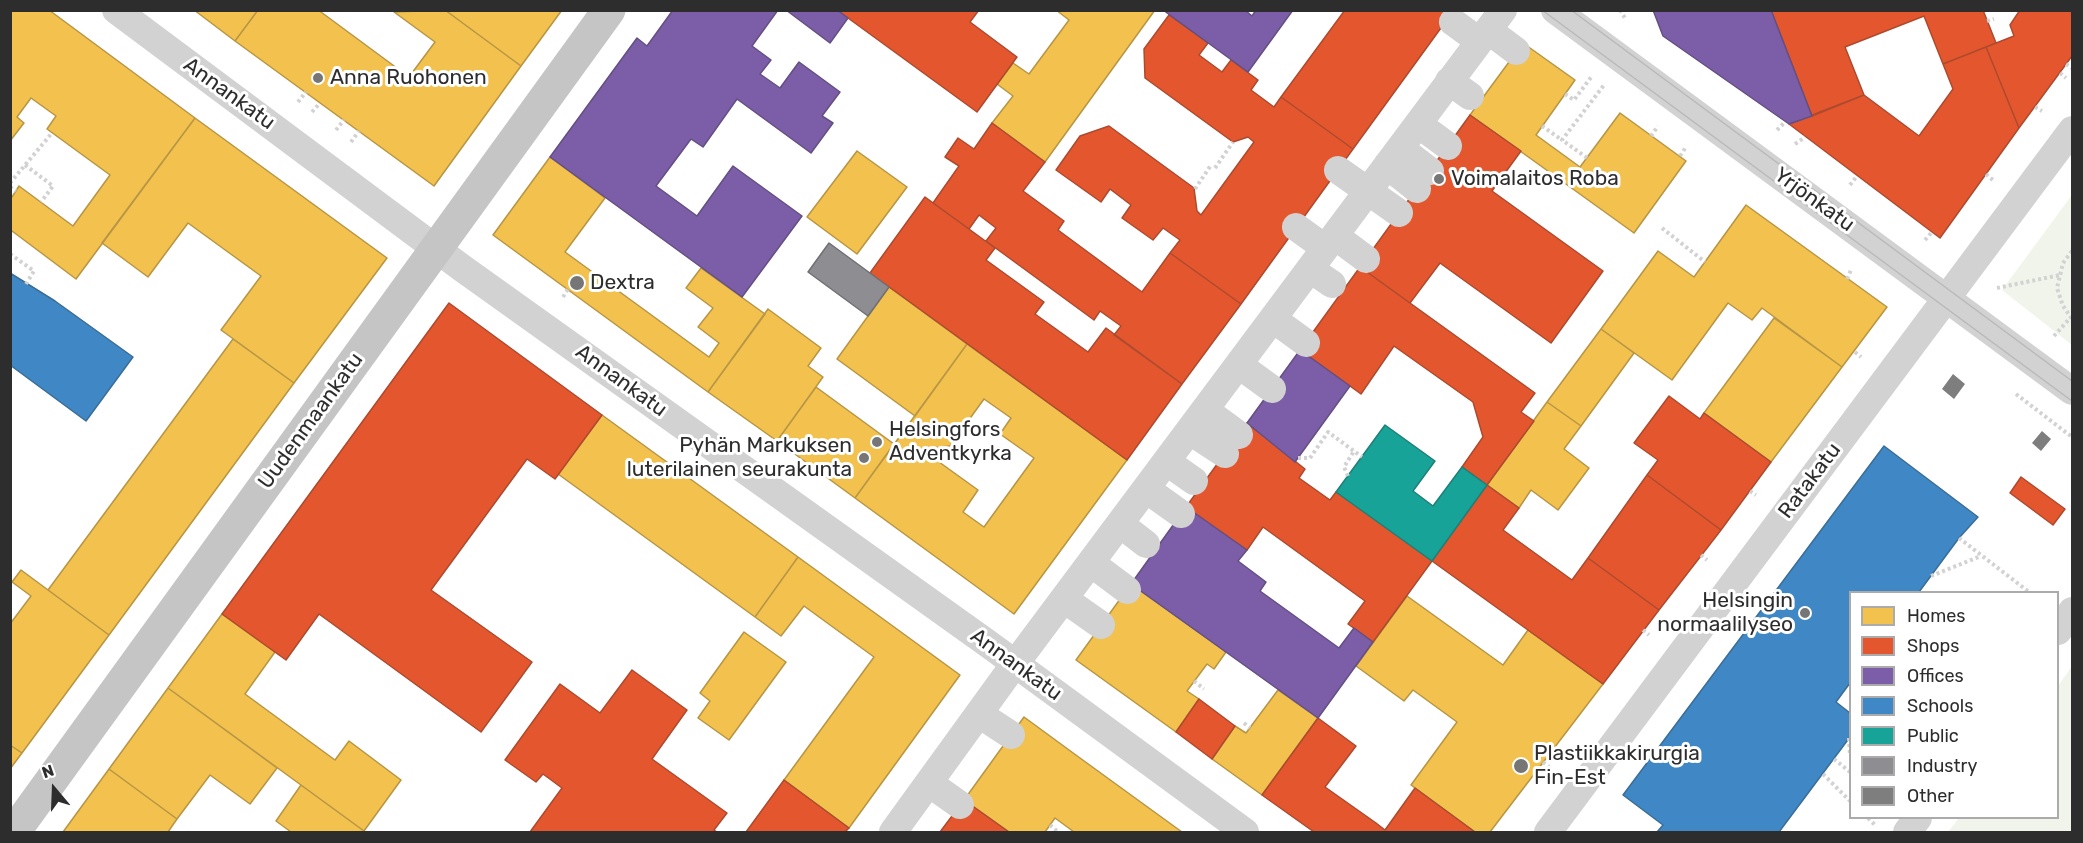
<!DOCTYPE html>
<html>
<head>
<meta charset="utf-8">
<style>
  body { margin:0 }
  #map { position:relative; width:2083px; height:843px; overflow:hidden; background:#fff; font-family:Rubik,sans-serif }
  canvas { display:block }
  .frame { position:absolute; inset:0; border:12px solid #2d2d2d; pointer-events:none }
  .legend { position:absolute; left:1849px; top:591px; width:210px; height:228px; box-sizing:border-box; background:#fff; border:2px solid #ababab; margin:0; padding:8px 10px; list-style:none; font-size:18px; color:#2d2d2d }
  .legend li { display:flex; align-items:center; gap:12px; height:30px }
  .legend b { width:30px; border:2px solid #ababab }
  .north { position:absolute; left:24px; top:759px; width:60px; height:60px; -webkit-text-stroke:4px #fff; paint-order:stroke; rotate:341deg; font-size:16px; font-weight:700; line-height:24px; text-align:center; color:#2d2d2d }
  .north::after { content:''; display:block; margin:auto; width:21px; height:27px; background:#2d2d2d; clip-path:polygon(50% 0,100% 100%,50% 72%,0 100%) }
</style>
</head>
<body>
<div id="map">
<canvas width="2083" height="843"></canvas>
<div class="frame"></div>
<ul class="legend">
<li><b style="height:16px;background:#f2c14e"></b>Homes</li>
<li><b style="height:16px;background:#e4572e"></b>Shops</li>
<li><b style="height:16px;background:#7b5ea7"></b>Offices</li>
<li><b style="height:16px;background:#3f88c5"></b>Schools</li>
<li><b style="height:16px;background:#17a398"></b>Public</li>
<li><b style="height:16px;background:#8d8d92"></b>Industry</li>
<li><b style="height:16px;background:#7e7e7e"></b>Other</li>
</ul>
<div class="north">N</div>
</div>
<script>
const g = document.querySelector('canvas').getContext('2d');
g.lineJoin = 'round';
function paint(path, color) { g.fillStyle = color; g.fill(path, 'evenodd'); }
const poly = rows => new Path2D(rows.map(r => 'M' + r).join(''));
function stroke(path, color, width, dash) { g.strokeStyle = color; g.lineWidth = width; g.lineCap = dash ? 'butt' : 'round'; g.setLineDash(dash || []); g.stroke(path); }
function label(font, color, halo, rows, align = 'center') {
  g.font = font + ' Rubik,sans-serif'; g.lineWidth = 6; g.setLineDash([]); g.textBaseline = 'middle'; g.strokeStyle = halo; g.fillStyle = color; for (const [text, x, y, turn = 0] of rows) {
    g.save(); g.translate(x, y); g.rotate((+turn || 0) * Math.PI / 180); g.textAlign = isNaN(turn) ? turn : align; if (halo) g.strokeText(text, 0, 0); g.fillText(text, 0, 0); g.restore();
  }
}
const green = poly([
  [2072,195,2072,345,2002,290],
  [2072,666,2072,832,1948,832,1959,818,2058,818,2058,686]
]);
const homes = poly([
  [10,10,49,10,195,118,76,279,12,231,10,234,10,195,12,197,19,186,73,226,110,175,47,129,56,116,31,98,17,117,24,123,10,141,10,10],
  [194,10,258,10,235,41,194,10],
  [258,10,322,10,321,12,409,77,435,42,394,12,445,10,521,66,434,186,235,41,258,10],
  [445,10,562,10,521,66,445,10],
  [1056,10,1155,10,1045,162,992,123,1013,96,997,84,1013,63,1029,74,1069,20,1056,10],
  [1523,43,1575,80,1536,135,1580,167,1620,113,1686,161,1634,233,1470,115,1523,43],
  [195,118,387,258,294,383,221,330,261,276,188,223,148,277,102,243,195,118],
  [857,151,907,187,857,254,807,217,857,151],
  [550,157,605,198,565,252,709,357,719,343,698,327,713,308,686,288,701,268,765,314,708,392,493,235,550,157],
  [1746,205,1887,307,1842,367,1762,308,1752,320,1728,303,1672,380,1601,329,1658,251,1694,277,1746,205],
  [889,287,967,344,915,416,837,359,889,287],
  [768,309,821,348,808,366,823,377,777,441,708,392,768,309],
  [1774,318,1842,367,1771,462,1704,413,1774,318],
  [1601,329,1634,353,1581,426,1547,402,1601,329],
  [233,339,294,383,109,635,48,590,233,339],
  [967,344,1127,460,1014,614,855,498,967,344],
  [984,399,1011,418,1000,434,1034,458,984,527,963,512,978,490,928,454,933,448,950,446,984,399],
  [816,387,894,444,855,498,777,441,816,387],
  [1547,402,1581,426,1564,449,1589,468,1558,510,1531,490,1519,508,1487,485,1547,402],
  [602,415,798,557,755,617,558,474,602,415],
  [798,557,960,675,849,828,784,780,874,657,804,606,781,636,755,617,798,557],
  [21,570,109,635,22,753,10,745,10,624,31,596,12,582,21,570],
  [1131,584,1226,652,1214,669,1207,664,1187,691,1199,699,1176,732,1076,660,1131,584],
  [1407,596,1503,665,1528,630,1603,684,1490,832,1475,832,1411,785,1457,722,1413,690,1404,701,1356,666,1407,596],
  [222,614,275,652,245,694,335,760,349,741,401,780,364,831,168,688,222,614],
  [744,632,786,662,729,740,698,718,710,701,700,693,744,632],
  [168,688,277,768,250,804,210,775,177,819,109,769,168,688],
  [1278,690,1318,718,1262,795,1212,759,1235,726,1246,733,1278,690],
  [1024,717,1080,758,1182,832,1074,832,1055,818,1045,832,1009,832,964,800,1024,717],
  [10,745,22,753,10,769,10,745],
  [109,769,177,819,168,832,63,832,109,769],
  [301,785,364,831,363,832,291,832,276,821,301,785]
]);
const shops = poly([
  [837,10,979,10,970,22,1017,57,977,112,837,10],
  [1345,10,1454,10,1353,149,1281,97,1345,10],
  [1771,10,1983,10,1996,43,1943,64,1924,16,1845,47,1864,95,1812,116,1771,10],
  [2020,10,2072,10,2072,56,2019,128,1986,47,2014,36,2010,25,2020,10],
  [1169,15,1208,43,1199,55,1222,72,1231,60,1258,80,1251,90,1274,107,1281,97,1353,149,1241,304,1170,253,1180,240,1163,228,1153,240,1122,218,1131,205,1110,189,1101,202,1056,170,1080,136,1109,126,1194,188,1197,211,1201,215,1254,142,1248,137,1233,142,1145,78,1144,49,1169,15],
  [1986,47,2019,128,1940,238,1789,124,1864,95,1919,136,1953,89,1943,64,1986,47],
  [1470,115,1521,151,1492,191,1603,271,1551,343,1440,263,1410,303,1360,267,1470,115],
  [992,123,1045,162,1023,191,1064,221,1058,230,1142,292,1170,253,1241,304,1182,384,1114,335,1121,326,1100,311,1094,320,986,241,996,228,979,215,969,229,933,203,959,166,945,157,958,138,974,149,992,123],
  [925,197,995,248,986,260,1044,302,1035,314,1088,352,1106,328,1182,384,1127,460,870,273,925,197],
  [1360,267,1535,393,1521,412,1534,421,1487,485,1462,467,1483,437,1473,402,1394,346,1361,394,1300,350,1360,267],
  [449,303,602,415,555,479,527,459,431,590,532,662,481,732,319,614,286,660,222,614,449,303],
  [1669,396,1700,419,1704,413,1771,462,1721,530,1647,475,1658,460,1634,443,1669,396],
  [1247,423,1305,469,1299,478,1330,500,1336,492,1432,561,1373,642,1348,624,1365,601,1263,527,1247,550,1186,507,1247,423],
  [1647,475,1721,530,1659,610,1588,558,1647,475],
  [2021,477,2065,509,2053,525,2010,493,2021,477],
  [1487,485,1519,508,1503,530,1572,580,1588,558,1659,610,1603,684,1432,561,1487,485],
  [632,670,687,710,652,759,727,813,714,830,717,832,530,832,562,788,543,774,536,782,505,760,560,684,600,713,632,670],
  [1199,699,1235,726,1212,759,1176,732,1199,699],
  [1318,718,1356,746,1325,787,1376,823,1385,830,1415,788,1475,832,1314,832,1262,795,1318,718],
  [784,780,849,828,845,832,746,832,784,780],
  [964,800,1009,832,940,832,964,800]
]);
const offices = poly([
  [673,10,778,10,752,46,771,60,760,74,780,88,799,62,840,92,822,116,833,123,811,153,737,99,703,147,691,139,656,186,697,216,733,166,802,216,742,297,550,157,637,38,647,46,673,10],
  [786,10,837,10,848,18,830,43,786,10],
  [1163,10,1245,10,1252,16,1256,10,1293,10,1248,72,1163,10],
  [1653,10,1771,10,1812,116,1789,124,1663,36,1653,10],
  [1300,350,1350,386,1295,462,1247,423,1300,350],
  [1186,507,1247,550,1238,561,1266,582,1260,591,1339,648,1354,628,1373,642,1318,718,1131,584,1186,507]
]);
const schools = poly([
  [10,273,55,301,133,357,86,421,10,365,10,273],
  [1884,446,1978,517,1959,538,1919,592,1850,592,1850,683,1836,702,1850,713,1850,737,1779,832,1657,832,1663,825,1623,795,1884,446]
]);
const public = poly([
  [1385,425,1435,461,1413,491,1433,506,1462,467,1487,485,1432,561,1336,492,1385,425]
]);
const industry = poly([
  [829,243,889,287,868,316,808,272,829,243]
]);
const building = poly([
  [1953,374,1965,384,1954,399,1942,389],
  [2042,431,2051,439,2041,451,2032,443]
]);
const path = poly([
  [1620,10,1625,18],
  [1987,21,1994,19],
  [2066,64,2072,68],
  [2060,73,2066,78],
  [1565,94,1574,100,1592,76],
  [298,102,306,92],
  [2035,107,2042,111],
  [312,112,320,103],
  [1542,126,1562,140],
  [336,130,344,120],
  [1777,130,1785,122],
  [1651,136,1658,126],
  [351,142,359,131],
  [1795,144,1805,137],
  [1680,156,1686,147],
  [1587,158,1562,140,1604,85],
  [25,165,53,186,41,202],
  [1215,168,1233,142],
  [1986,174,1993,180],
  [10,183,52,133],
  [1850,185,1857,176],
  [10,187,16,191],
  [1195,189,1211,165],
  [1662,228,1705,262],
  [1925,240,1932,232],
  [2072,251,2063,263,2057,288,2063,306,2072,319],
  [10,254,34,271,26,284],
  [1847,279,1851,270],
  [1997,288,2060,275],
  [563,297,568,289],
  [2054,336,2071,317],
  [1855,352,1861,357],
  [2016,394,2072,437],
  [1298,458,1310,458,1328,432,1362,457],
  [1348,476,1344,467,1354,451],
  [1750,491,1756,495],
  [1959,538,2029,592],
  [1701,555,1707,560],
  [1931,576,1981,556],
  [1643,630,1649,635],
  [1194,681,1204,689],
  [1244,723,1250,728],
  [1849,738,1850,756],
  [1834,759,1850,772],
  [1543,762,1549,767],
  [1823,774,1850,801],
  [1868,818,1875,825],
  [1050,825,1057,831]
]);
const street = poly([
  [116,10,462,268,987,643,1245,832],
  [1555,10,2072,391],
  [1453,22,1479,41],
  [1488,30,1516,51],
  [1449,81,1470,96],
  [1418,124,1448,146],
  [1400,148,1430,171],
  [1387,165,1417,189],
  [1338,170,1399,213],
  [1296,227,1325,248],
  [1335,236,1366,259],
  [1310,269,1332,284],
  [1273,319,1306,343],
  [1239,365,1272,389],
  [1205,410,1239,435],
  [1190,431,1225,454],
  [1167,462,1194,481],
  [1146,489,1181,514],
  [1120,524,1146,544],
  [1091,563,1127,590],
  [1064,599,1101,625],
  [2058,631,2072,611],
  [979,714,1011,735],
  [929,783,960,805],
  [893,832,1006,676,1503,10],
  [1548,832,2072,130],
  [1907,832,1918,818]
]);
const primary = poly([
  [14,832,609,10]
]);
const tram = poly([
  [1542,10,2072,401],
  [1571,10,2072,381]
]);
const markers = [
  [318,78,6,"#767676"],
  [1439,179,6,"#767676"],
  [577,283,8,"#767676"],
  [877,442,6,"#767676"],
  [864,458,6,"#767676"],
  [1805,613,6,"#767676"],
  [1521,766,8,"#767676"]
];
const poiNames = [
  ["Anna Ruohonen",330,78],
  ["Voimalaitos Roba",1451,179],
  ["Dextra",590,283],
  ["Helsingfors",889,430],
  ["Adventkyrka",889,454],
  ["Pyhän Markuksen",852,446,"right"],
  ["luterilainen seurakunta",852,470,"right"],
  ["Helsingin",1793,601,"right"],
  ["normaalilyseo",1793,625,"right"],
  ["Plastiikkakirurgia",1534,754],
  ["Fin-Est",1534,778]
];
const streetNames = [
  ["Annankatu",229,94,36],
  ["Yrjönkatu",1814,200,36],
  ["Annankatu",621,381,36],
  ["Uudenmaankatu",311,421,-54],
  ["Ratakatu",1810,481,-53],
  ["Annankatu",1016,665,36]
];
paint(green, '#f0f4eb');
paint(homes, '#f2c14e');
stroke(homes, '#b79544', 1.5);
paint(shops, '#e4572e');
stroke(shops, '#ad4a2e', 1.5);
paint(offices, '#7b5ea7');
stroke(offices, '#644f82', 1.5);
paint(schools, '#3f88c5');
stroke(schools, '#3a6d97', 1.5);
paint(public, '#17a398');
stroke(public, '#1e8078', 1.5);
paint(industry, '#8d8d92');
stroke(industry, '#707074', 1.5);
paint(building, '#7e7e7e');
stroke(path, '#d2d2d2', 4, [3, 3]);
stroke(street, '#d2d2d2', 28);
stroke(primary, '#c5c5c5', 33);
stroke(tram, '#b9b9b9', 1.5);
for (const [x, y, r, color] of markers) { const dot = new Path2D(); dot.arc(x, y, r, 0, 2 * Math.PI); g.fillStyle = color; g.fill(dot); stroke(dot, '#fff', 2); }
label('21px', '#2d2d2d', '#fff', poiNames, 'left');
label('21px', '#2d2d2d', '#fff', streetNames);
</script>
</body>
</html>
